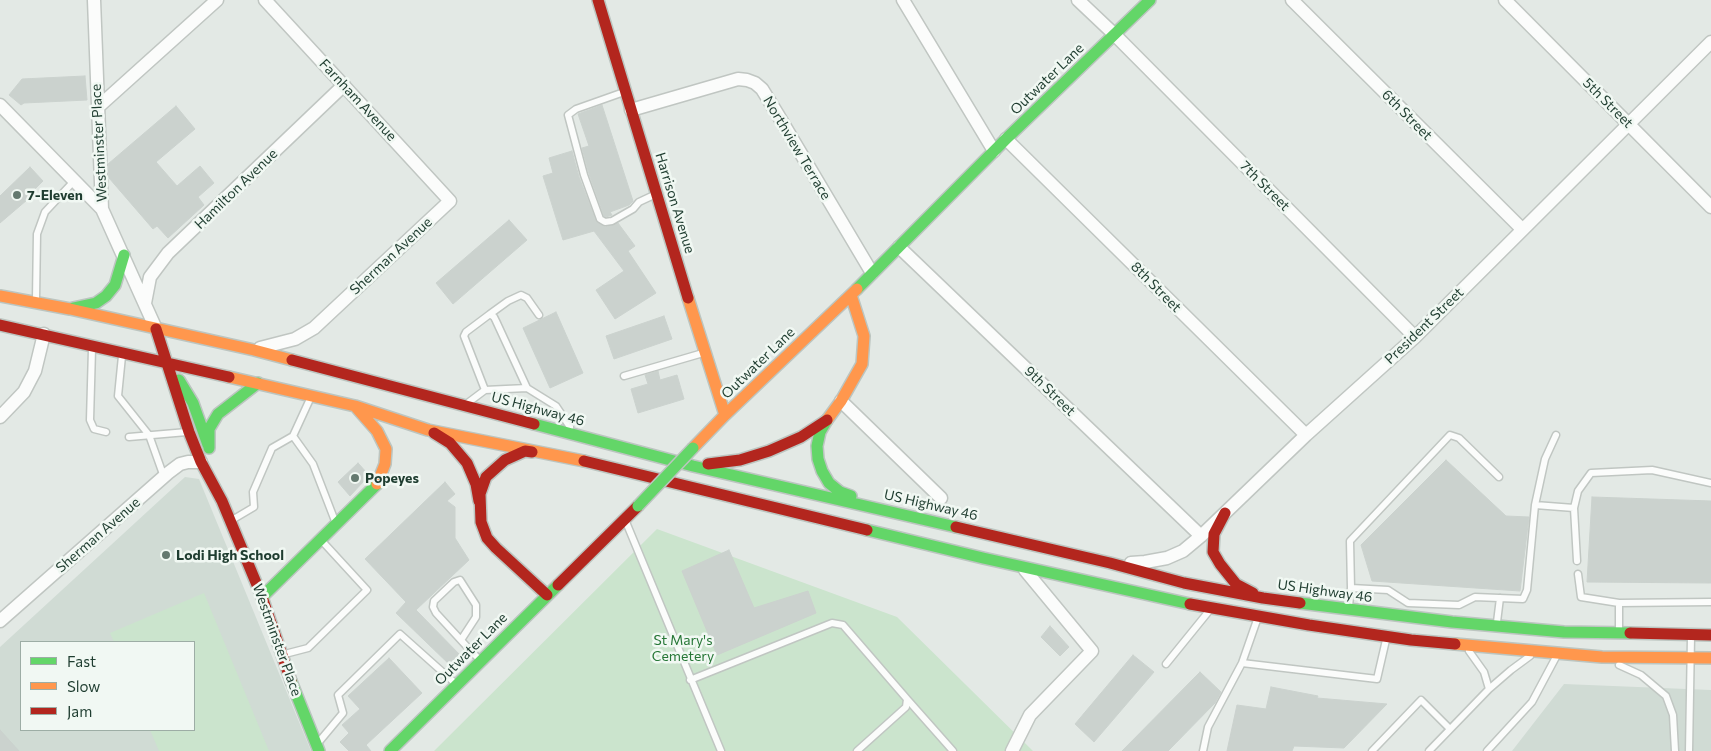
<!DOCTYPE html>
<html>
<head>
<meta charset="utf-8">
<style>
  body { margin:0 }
  #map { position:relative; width:1711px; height:751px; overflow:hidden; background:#e3e9e5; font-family:Commissioner,sans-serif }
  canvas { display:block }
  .legend { position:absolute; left:20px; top:641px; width:175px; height:90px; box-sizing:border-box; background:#f1f8f3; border:1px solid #9dada5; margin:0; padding:6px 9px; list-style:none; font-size:15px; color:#1f3d30 }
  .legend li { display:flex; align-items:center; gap:10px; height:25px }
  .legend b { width:25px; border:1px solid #9dada5 }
</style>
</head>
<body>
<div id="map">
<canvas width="1711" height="751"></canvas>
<ul class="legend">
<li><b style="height:6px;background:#63d668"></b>Fast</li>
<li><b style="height:6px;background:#ff974d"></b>Slow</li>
<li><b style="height:6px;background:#b3261e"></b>Jam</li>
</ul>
</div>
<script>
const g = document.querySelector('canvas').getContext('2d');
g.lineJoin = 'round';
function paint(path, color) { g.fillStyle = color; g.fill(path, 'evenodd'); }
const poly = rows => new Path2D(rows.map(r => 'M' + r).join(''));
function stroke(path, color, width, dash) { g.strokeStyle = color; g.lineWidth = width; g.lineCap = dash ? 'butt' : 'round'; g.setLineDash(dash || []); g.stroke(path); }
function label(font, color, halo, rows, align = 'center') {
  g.font = font + ' Commissioner,sans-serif'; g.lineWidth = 5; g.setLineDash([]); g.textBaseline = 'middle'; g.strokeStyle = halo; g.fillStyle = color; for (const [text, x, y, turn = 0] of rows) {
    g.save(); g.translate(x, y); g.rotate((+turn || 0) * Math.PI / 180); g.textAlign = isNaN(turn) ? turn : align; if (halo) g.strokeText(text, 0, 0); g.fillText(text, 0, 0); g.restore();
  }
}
const built = poly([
  [185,477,199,479,311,751,0,751,0,647],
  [21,642,194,642,194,730,21,730],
  [1564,684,1711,690,1711,751,1512,751]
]);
const green = poly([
  [657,529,897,617,1033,751,434,751],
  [204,593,269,751,159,751,150,730,194,730,194,642,114,642,110,633]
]);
const building = poly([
  [85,76,87,100,24,103,21,105,9,95,22,79,85,76],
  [602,105,633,201,629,205,610,212,612,215,606,217,604,216,589,174,582,148,589,146,578,114,602,105],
  [176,106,195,129,156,162,177,186,200,166,214,183,198,197,204,205,168,238,157,226,153,229,109,178,108,164,176,106],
  [572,151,579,177,596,221,605,227,618,223,635,246,628,251,656,293,615,319,596,290,624,271,594,231,563,240,543,176,553,173,549,158,572,151],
  [30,167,43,181,34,190,34,194,0,223,0,196,30,167],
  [509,220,527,240,453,304,436,283,509,220],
  [556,312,583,373,550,388,523,328,556,312],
  [664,316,672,339,614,359,606,336,664,316],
  [658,371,660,380,677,375,684,399,638,413,631,389,648,384,645,375,658,371],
  [1446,460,1506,516,1529,517,1520,591,1372,581,1361,545,1446,460],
  [358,463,367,473,364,481,350,496,338,482,358,463],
  [445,482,455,494,447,501,455,507,455,538,469,560,416,610,463,658,453,668,396,613,406,602,365,559,445,482],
  [1592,497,1711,501,1711,583,1587,582,1592,497],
  [729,550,754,608,808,591,816,613,717,655,682,571,729,550],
  [1050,626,1069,647,1060,656,1041,637,1050,626],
  [1133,655,1154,672,1094,742,1075,724,1133,655],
  [389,658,422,693,366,745,371,751,349,751,340,742,349,733,342,725,360,709,348,696,389,658],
  [1200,672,1221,692,1215,703,1168,751,1122,751,1200,672],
  [1271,687,1318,696,1317,698,1387,704,1344,748,1294,746,1292,751,1227,751,1237,705,1266,709,1271,687],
  [0,730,19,751,0,751,0,730]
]);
const lane = poly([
  [624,92,576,109,568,115,584,175,600,219,605,222,612,221,633,209,639,202,654,195],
  [36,299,37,234,45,212,74,181],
  [490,314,508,301,521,295,527,298,539,315],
  [92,349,90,420,94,429,106,432],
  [122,356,118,396,149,435,164,477],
  [624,376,703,353],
  [485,390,527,388],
  [469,402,485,390,464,336,466,332,490,314,494,317,496,321,527,388,556,406,570,427],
  [293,436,313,464,335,521],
  [129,437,187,432],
  [1535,505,1574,508,1578,491,1591,473,1652,470,1711,483],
  [1574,508,1577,561],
  [232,520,254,507,253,492,272,448,293,436,310,399],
  [626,522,721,751],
  [1578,574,1581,597,1619,603],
  [1351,588,1388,590,1408,603,1459,605,1475,597,1523,599,1527,590,1535,505,1545,459,1556,435],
  [1349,606,1351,588,1350,541,1450,435,1459,438,1499,477],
  [1497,622,1500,598],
  [1619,629,1619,603,1711,602],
  [461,640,476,617,476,605,460,580,454,582,434,601,433,607,436,613,470,650,480,660],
  [1469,651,1484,672,1489,689],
  [281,655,308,648,367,590,322,541],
  [1242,663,1377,679,1386,640],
  [1166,664,1209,611],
  [1619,665,1641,675,1666,696,1673,715,1675,751],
  [690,680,832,623,843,625,907,699,906,707,857,751],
  [907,699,953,751],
  [318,743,343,713,338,695,400,634,456,684],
  [1203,751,1208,727,1242,663,1257,620],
  [1372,751,1421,700,1450,729],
  [1429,751,1489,689,1511,670,1530,656],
  [1487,751,1532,702,1556,657],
  [1689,751,1691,637]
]);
const street = poly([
  [94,0,102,209,156,329],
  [903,0,994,151],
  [1078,0,1115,35,1415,337],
  [1292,0,1522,229],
  [1505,0,1711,207],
  [0,105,102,209],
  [97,108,217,0],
  [631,110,738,79,747,80,755,83,762,89,778,115,872,273],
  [1006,139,1306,435],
  [899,247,1201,536],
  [145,303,150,277,168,253,344,85],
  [260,348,295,339,314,328,450,201,265,0],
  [841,401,941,498],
  [0,417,24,392,35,371,44,334],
  [1131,563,1145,562,1167,558,1183,551,1201,536,1306,435,1415,337,1711,42],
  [0,621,168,473,180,464,188,462,201,462],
  [1012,751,1030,715,1092,651,1025,570]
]);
const fast = poly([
  [857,289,1006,139,1150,0],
  [73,308,96,303,106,296,115,285,124,255],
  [179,380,193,403,208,445],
  [827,420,820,432,817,446,818,459,822,471,829,483,840,492,851,496],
  [534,424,693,466,956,527],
  [209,448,209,429,218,414,258,383],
  [867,530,983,558,1190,604],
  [262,597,377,484],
  [1300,603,1452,622,1564,632,1630,633],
  [291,681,319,751],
  [390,751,558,585]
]);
const slow = poly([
  [0,296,70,309,254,350,292,360],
  [688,298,725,415],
  [229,377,355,406,428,430,584,461],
  [355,406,377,431,386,449,385,464,377,484],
  [827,420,841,401,862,364,864,336,851,295],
  [693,448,725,415,857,289],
  [1455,644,1602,657,1711,658]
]);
const jam = poly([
  [598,0,688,298],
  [0,325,229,377],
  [156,329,189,432,201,462,222,501,262,597,291,681],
  [292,360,534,424],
  [434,433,450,443,467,463,476,484,479,501],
  [532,452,525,451,505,460,486,477,480,494,481,522,487,538,496,548,547,595],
  [584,461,867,530],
  [708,464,740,460,769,451,801,437,827,420],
  [1225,513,1214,534,1213,552,1220,564,1236,584,1253,593],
  [956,527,1110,563,1184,583,1263,598,1300,603],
  [558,585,638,506],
  [1190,604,1309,625,1411,640,1455,644],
  [1630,633,1711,635]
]);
const fastBridge = poly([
  [638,506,693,448]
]);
const markers = [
  [17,195,5,"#64796f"],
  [355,478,5,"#64796f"],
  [166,555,5,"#64796f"]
];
const streetNames = [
  ["Outwater Lane",1047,79,-44],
  ["Farnham Avenue",358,100,47],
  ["5th Street",1608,103,45],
  ["6th Street",1407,115,45],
  ["Westminster Place",99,143,-93],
  ["Northview Terrace",797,148,59],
  ["7th Street",1265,186,45],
  ["Hamilton Avenue",236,189,-44],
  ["Harrison Avenue",675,203,73],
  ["Sherman Avenue",391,256,-43],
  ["8th Street",1156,287,45],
  ["President Street",1424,326,-44],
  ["Outwater Lane",758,363,-44],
  ["9th Street",1050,391,44],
  ["US Highway 46",538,409,15],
  ["US Highway 46",931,505,13],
  ["Sherman Avenue",98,535,-41],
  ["US Highway 46",1325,591,8],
  ["Westminster Place",277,640,70],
  ["Outwater Lane",471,649,-45]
];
const poiNames = [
  ["7-Eleven",27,195],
  ["Popeyes",365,478],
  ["Lodi High School",176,555]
];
const parkNames = [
  ["St Mary's",683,640],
  ["Cemetery",683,656]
];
paint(built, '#d0dbd4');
paint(green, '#cbe4cd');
paint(building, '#cbd2ce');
stroke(building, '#cbd2ce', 1);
stroke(lane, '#c0c6c2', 9);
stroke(street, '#c0c6c2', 15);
stroke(fast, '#bcc5c0', 14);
stroke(slow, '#bcc5c0', 14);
stroke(jam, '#bcc5c0', 14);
stroke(lane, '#fbfcfb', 6);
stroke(street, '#fbfcfb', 12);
stroke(fast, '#63d668', 11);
stroke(slow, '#ff974d', 11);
stroke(jam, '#b3261e', 11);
stroke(fastBridge, '#bcc5c0', 14, []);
stroke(fastBridge, '#63d668', 11);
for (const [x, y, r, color] of markers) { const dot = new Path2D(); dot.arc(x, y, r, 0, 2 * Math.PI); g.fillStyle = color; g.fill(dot); stroke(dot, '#f1f8f3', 2); }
label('14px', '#1f3d30', '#f1f8f3', streetNames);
label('bold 14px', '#1f3d30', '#f1f8f3', poiNames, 'left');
label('14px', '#277737', '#f1f8f3', parkNames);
</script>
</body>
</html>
